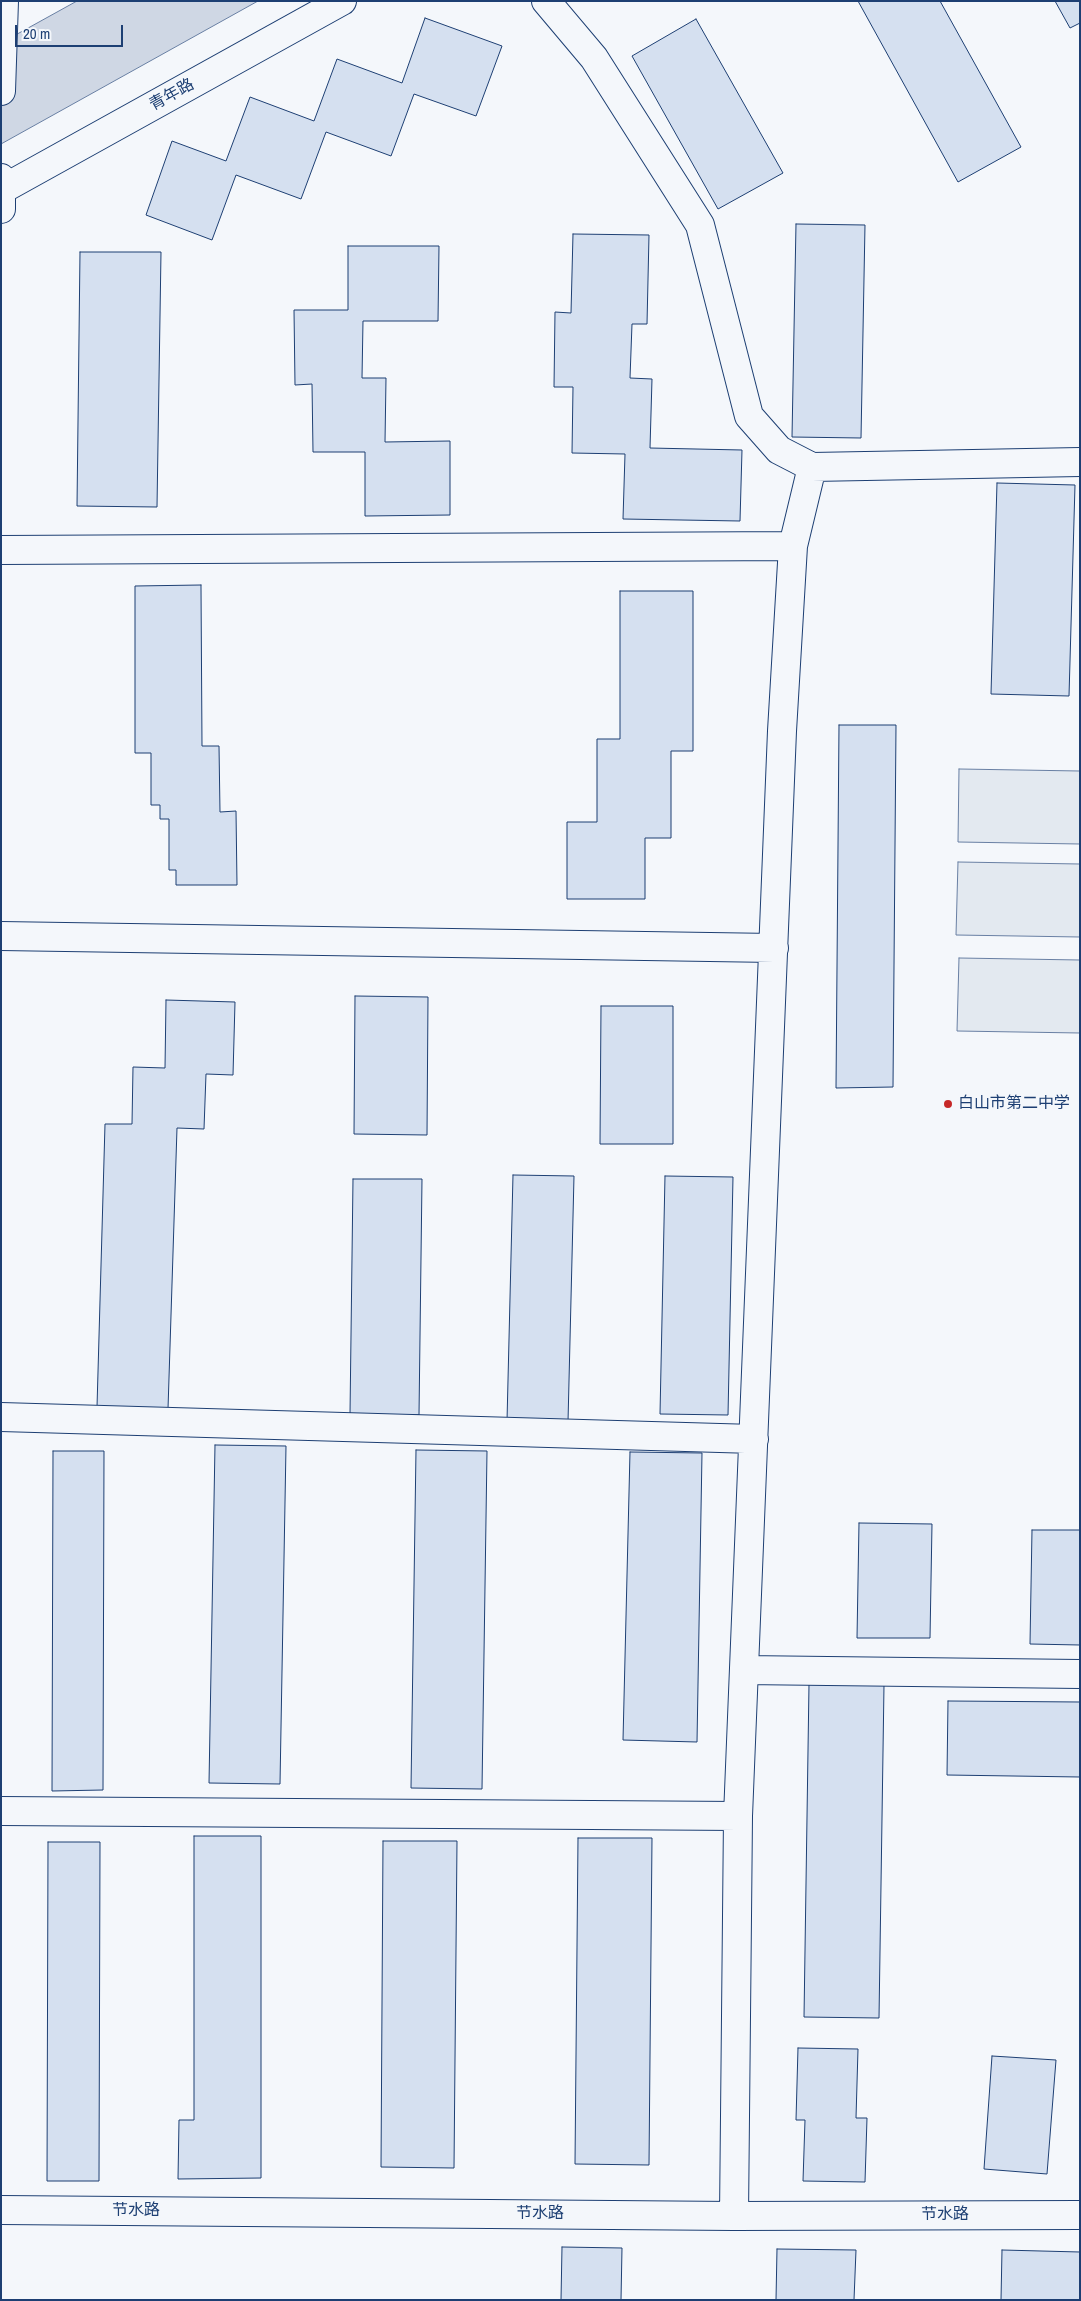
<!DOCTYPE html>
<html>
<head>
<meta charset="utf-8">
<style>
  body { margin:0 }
  #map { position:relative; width:1081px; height:2301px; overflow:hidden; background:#f4f7fb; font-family:"Archivo Narrow",sans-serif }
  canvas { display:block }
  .frame { position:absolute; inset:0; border:2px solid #1d3f73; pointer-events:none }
  .scale { position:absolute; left:15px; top:25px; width:108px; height:22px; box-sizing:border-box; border:2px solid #1d3f73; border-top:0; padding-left:6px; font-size:15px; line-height:18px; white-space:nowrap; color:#1d3f73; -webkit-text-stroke:4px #f4f7fb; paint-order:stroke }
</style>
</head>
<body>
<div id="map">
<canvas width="1081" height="2301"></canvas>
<div class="frame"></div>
<div class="scale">20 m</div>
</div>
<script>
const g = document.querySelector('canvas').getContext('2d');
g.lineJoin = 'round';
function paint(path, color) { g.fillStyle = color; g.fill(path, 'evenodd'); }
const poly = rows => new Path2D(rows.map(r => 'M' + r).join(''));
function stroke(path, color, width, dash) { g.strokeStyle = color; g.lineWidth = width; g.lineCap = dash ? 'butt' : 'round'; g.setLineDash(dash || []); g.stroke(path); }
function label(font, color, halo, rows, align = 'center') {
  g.font = font + ' "Archivo Narrow","Noto Sans SC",sans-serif'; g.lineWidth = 4; g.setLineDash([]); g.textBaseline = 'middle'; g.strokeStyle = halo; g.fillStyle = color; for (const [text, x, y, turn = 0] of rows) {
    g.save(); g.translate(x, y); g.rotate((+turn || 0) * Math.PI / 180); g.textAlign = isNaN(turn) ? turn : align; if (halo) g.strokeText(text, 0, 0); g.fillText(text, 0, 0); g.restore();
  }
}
const green = poly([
  [959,769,1080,771,1080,844,958,842,959,769],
  [958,862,1080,864,1080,937,956,935,958,862],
  [959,958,1080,960,1080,1033,957,1031,959,958]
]);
const water = poly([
  [77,1,258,1,1,144,1,43,77,1]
]);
const building = poly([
  [858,1,940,1,1021,147,958,182,858,1],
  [1055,1,1080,1,1080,23,1070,28,1055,1],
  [425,18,502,46,476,116,414,94,391,156,326,132,301,199,236,175,212,240,146,215,172,141,226,161,250,97,314,121,337,59,402,83,425,18],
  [696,19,783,173,718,209,632,56,696,19],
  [796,224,865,225,861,438,792,437,796,224],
  [573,234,649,235,647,324,632,324,630,378,652,379,650,448,742,450,740,521,623,519,625,454,572,453,573,387,554,387,555,312,571,313,573,234],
  [348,246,439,246,438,321,363,321,362,378,386,378,385,442,450,441,450,515,365,516,365,452,313,452,312,384,295,385,294,310,348,310,348,246],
  [80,252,161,252,157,507,77,506,80,252],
  [997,483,1075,485,1069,696,991,694,997,483],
  [201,585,202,746,219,746,220,812,236,811,237,885,176,885,176,870,169,870,169,819,160,819,160,805,151,805,151,753,135,753,135,586,201,585],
  [620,591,693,591,693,751,671,751,671,838,645,838,645,899,567,899,567,822,597,822,597,739,620,739,620,591],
  [839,725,896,725,893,1087,836,1088,839,725],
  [355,996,428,997,427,1135,354,1134,355,996],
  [166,1000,235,1002,233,1075,206,1074,204,1129,177,1128,168,1409,97,1407,105,1124,132,1124,133,1067,165,1068,166,1000],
  [601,1006,673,1006,673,1144,600,1144,601,1006],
  [513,1175,574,1176,568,1422,507,1421,513,1175],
  [665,1176,733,1177,728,1415,660,1414,665,1176],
  [353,1179,422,1179,419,1415,350,1414,353,1179],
  [215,1445,286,1446,280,1784,209,1783,215,1445],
  [416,1450,487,1451,482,1789,411,1788,416,1450],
  [53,1451,104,1451,103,1790,52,1791,53,1451],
  [630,1452,702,1453,697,1742,623,1740,630,1452],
  [859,1523,932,1524,930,1638,857,1638,859,1523],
  [1032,1530,1080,1530,1080,1645,1030,1644,1032,1530],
  [809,1684,884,1685,879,2018,804,2017,809,1684],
  [948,1701,1080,1702,1080,1777,947,1775,948,1701],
  [194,1836,261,1836,261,2178,178,2179,179,2120,194,2120,194,1836],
  [578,1838,652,1838,649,2165,575,2164,578,1838],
  [383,1841,457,1841,454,2168,381,2167,383,1841],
  [48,1842,100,1842,99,2181,47,2181,48,1842],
  [798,2048,858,2049,856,2118,867,2118,865,2182,803,2181,805,2120,796,2120,798,2048],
  [992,2056,1056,2060,1047,2174,984,2169,992,2056],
  [562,2247,622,2248,621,2300,561,2300,562,2247],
  [777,2249,856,2250,854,2300,776,2300,777,2249],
  [1002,2250,1080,2252,1080,2300,1001,2300,1002,2250]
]);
const minor = poly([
  [546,1,594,58,700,225,749,416,779,450,812,467,793,546,782,731,738,1816,734,2216],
  [812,467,1080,462],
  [1,550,793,546],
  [1,936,774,948],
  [1,1417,754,1439],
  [744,1670,1080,1674],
  [1,1811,738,1816],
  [1,2210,734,2216,1080,2215]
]);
const tertiary = poly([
  [1,190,342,1]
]);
const secondary = poly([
  [1,91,4,1],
  [1,178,1,209]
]);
const markers = [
  [948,1104,5,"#c62828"]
];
const streetNames = [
  ["青年路",172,95,-29],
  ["节水路",136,2211],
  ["节水路",540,2214],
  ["节水路",945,2215]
];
const poiNames = [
  ["白山市第二中学",958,1104]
];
paint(green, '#e3e9f0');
stroke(green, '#687fa3', 1);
paint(water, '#cfd7e4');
stroke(water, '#687fa3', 1);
paint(building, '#d5e0f0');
stroke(building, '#1d3f73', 1);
stroke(minor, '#1d3f73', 30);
stroke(tertiary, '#1d3f73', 30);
stroke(secondary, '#1d3f73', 30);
stroke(minor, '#f4f7fb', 28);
stroke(tertiary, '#f4f7fb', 28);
stroke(secondary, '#f4f7fb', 28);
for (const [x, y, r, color] of markers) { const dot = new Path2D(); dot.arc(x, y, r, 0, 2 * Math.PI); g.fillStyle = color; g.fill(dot); stroke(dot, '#f4f7fb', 2); }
label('16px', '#1d3f73', '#f4f7fb', streetNames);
label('16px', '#1d3f73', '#f4f7fb', poiNames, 'left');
</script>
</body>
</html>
